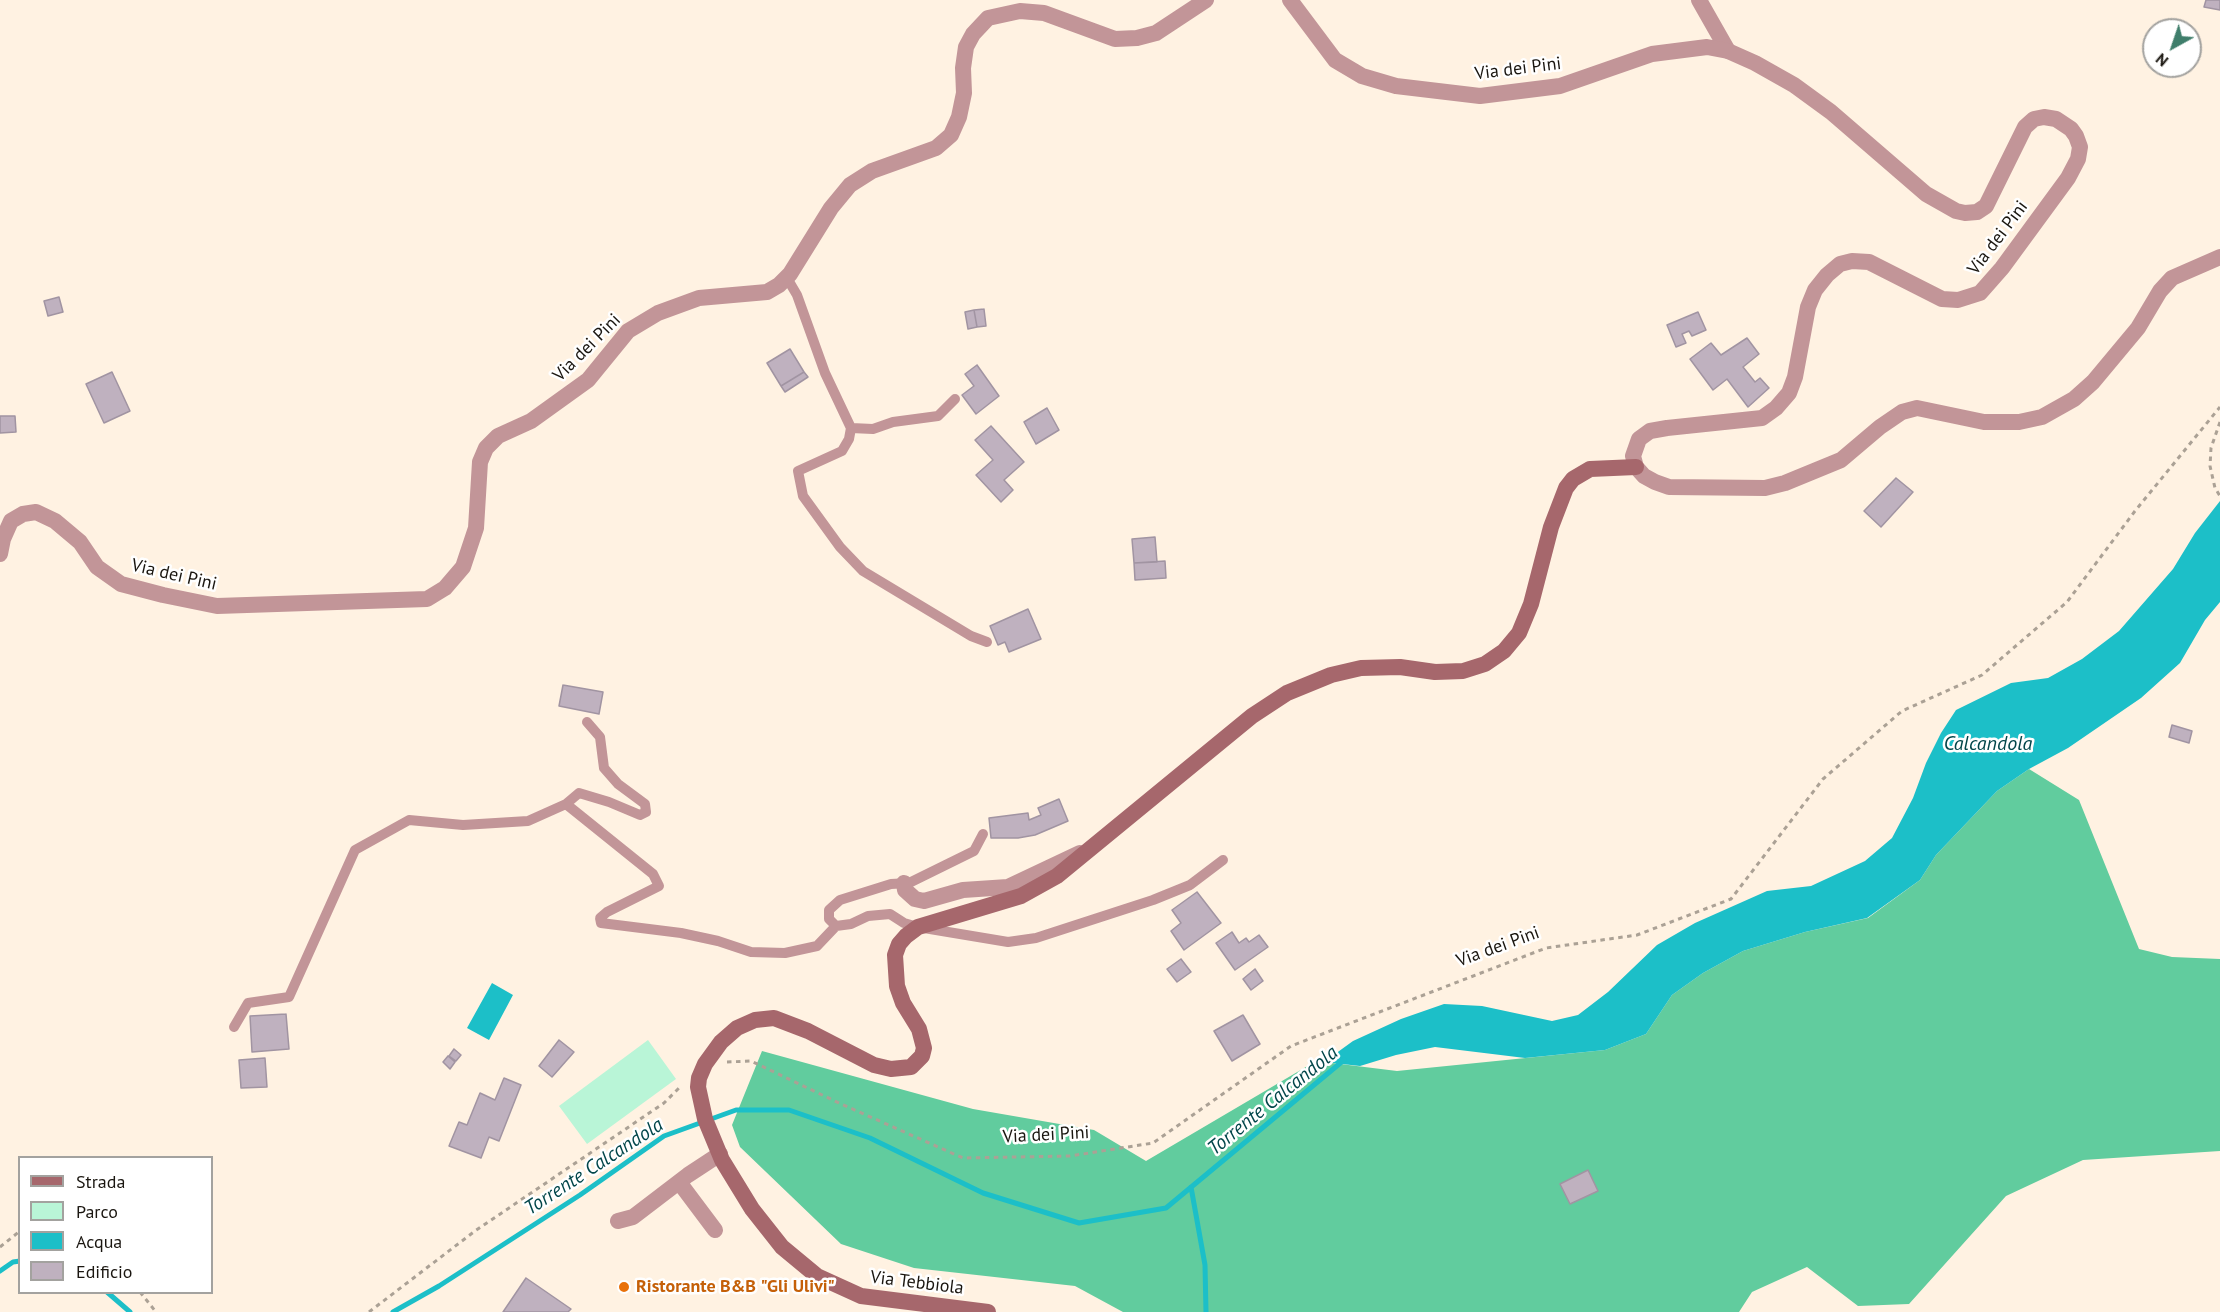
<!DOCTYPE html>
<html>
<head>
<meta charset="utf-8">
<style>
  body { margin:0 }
  #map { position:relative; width:2220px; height:1312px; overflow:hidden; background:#fff2e2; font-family:"PT Sans",sans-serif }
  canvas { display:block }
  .legend { position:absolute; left:18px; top:1156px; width:195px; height:138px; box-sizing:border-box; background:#fff; border:2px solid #a3a29f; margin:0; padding:8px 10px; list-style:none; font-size:18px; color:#1a1610 }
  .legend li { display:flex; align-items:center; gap:12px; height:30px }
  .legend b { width:30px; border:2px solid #a3a29f }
  .north { position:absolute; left:2142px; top:18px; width:60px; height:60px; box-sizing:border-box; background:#fff; border:2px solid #a3a29f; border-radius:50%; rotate:220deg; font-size:16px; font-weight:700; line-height:24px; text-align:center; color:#1a1610 }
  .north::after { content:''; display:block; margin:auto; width:21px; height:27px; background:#3f7e6b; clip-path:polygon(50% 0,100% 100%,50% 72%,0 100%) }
</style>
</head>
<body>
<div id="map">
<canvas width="2220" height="1312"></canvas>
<ul class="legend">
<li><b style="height:8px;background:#a6676c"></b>Strada</li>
<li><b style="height:16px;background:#b9f5d7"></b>Parco</li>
<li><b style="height:16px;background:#1cbfc8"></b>Acqua</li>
<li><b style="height:16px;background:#bfb1bf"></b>Edificio</li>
</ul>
<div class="north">N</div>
</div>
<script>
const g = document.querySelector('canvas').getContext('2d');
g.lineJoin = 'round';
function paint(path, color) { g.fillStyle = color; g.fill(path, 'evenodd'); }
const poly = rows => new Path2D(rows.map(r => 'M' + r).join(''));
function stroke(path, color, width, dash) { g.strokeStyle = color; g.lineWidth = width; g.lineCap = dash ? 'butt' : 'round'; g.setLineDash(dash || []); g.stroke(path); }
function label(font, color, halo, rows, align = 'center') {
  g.font = font + ' "PT Sans",sans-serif'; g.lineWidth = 5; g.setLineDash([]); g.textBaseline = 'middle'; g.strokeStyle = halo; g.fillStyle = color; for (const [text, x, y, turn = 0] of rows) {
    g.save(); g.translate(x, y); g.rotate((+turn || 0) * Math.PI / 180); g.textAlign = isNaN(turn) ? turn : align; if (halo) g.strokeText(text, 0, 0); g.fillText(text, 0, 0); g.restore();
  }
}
const green = poly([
  [648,1040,676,1079,587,1144,559,1106]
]);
const forest = poly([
  [2029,769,2079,800,2139,949,2172,957,2220,959,2220,1151,2083,1160,2006,1196,1909,1304,1858,1306,1807,1267,1752,1292,1739,1312,1123,1312,1075,1286,914,1268,841,1244,740,1147,732,1125,762,1051,973,1109,1094,1130,1146,1161,1316,1061,1397,1071,1605,1050,1646,1034,1672,995,1703,973,1743,951,1805,932,1868,918,1920,880,1936,855,1997,791]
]);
const water = poly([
  [2220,501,2220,602,2205,620,2180,663,2141,698,2068,748,2029,769,1997,791,1936,855,1920,880,1867,918,1805,932,1743,951,1703,973,1672,995,1646,1034,1605,1050,1525,1058,1435,1047,1396,1055,1360,1066,1324,1062,1353,1041,1401,1019,1444,1004,1482,1006,1552,1021,1578,1015,1608,992,1657,945,1695,923,1767,891,1811,886,1865,861,1892,838,1913,798,1926,763,1941,733,1956,710,2011,683,2048,678,2082,659,2119,631,2173,569,2195,533],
  [492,983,513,995,489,1040,467,1028]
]);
const stream = poly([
  [1191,1187,1205,1265,1206,1312],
  [0,1271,13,1262,20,1261],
  [107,1292,130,1312],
  [393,1312,439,1286,580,1195,664,1136,736,1110,789,1110,870,1138,983,1193,1079,1223,1166,1208,1344,1060]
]);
const building = poly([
  [2206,0,2220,0,2220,10,2204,7,2206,0],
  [59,297,63,312,48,316,44,301,59,297],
  [984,309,986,326,977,327,974,310,984,309],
  [974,310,977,327,968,329,965,312,974,310],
  [1698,312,1706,330,1692,336,1689,331,1682,334,1686,343,1676,347,1667,325,1698,312],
  [1747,338,1759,354,1743,367,1755,382,1760,378,1769,388,1748,407,1727,379,1713,390,1690,359,1711,343,1721,355,1747,338],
  [790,349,804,372,781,386,767,363,790,349],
  [977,365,999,396,976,414,962,395,974,386,965,374,977,365],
  [112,372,130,411,104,423,86,384,112,372],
  [804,372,808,377,785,392,781,386,804,372],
  [1047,408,1059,430,1036,444,1024,422,1047,408],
  [0,416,15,416,16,432,0,433,0,416],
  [991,426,1024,462,1004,480,1013,490,1001,502,976,475,993,460,975,440,991,426],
  [1896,478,1913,492,1881,527,1864,511,1896,478],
  [1155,537,1157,562,1134,563,1132,539,1155,537],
  [1165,561,1166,578,1135,580,1134,563,1165,561],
  [1028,609,1041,639,1009,652,1005,642,998,645,990,626,1028,609],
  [563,685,603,692,599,714,559,706,563,685],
  [2172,725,2192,731,2189,743,2169,737,2172,725],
  [1059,799,1068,821,1035,835,1018,838,991,838,989,818,1028,813,1029,820,1041,815,1038,808,1059,799],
  [1197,892,1221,923,1184,950,1171,931,1181,923,1172,910,1197,892],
  [1232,932,1239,943,1246,938,1249,942,1259,935,1268,947,1235,970,1216,943,1232,932],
  [1181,959,1191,972,1177,982,1167,969,1181,959],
  [1255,969,1263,981,1251,990,1243,979,1255,969],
  [286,1014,289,1049,252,1052,250,1016,286,1014],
  [1243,1015,1260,1044,1232,1061,1214,1031,1243,1015],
  [559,1040,574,1052,552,1077,539,1066,559,1040],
  [454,1049,461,1055,456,1061,449,1056,454,1049],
  [448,1056,455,1062,450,1069,443,1062,448,1056],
  [265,1058,267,1087,241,1088,239,1060,265,1058],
  [504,1078,521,1085,499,1141,489,1137,481,1158,449,1146,459,1122,467,1125,480,1093,495,1100,504,1078],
  [1588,1170,1598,1191,1570,1204,1560,1184,1588,1170],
  [526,1278,571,1309,568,1312,503,1312,526,1278]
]);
const path = poly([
  [2220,422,2211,448,2210,466,2215,488,2220,496],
  [727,1062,751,1061,839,1103,963,1158,1070,1156,1153,1143,1291,1046,1546,948,1637,935,1731,899,1823,779,1902,711,1982,675,2067,602,2135,511,2220,407],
  [0,1247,20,1231],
  [140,1292,156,1312],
  [369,1312,475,1231,664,1103,681,1086]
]);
const service = poly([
  [787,278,797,295,825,373,851,428,849,439,842,451,798,471,803,496,840,547,863,571,971,636,987,642],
  [851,428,873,429,893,422,938,416,955,399],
  [587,722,600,737,604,768,618,784,645,804,646,812,640,815,609,802,579,793,566,804,653,874,659,886,607,912,600,918,601,923,681,933,718,941,751,952,785,953,817,946,836,926],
  [983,834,974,851,909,883,891,884,840,900,829,910,829,919,836,926,851,924,868,916,890,914,904,923,918,927,1008,942,1036,938,1153,900,1190,885,1223,860],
  [234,1027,248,1003,289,997,355,850,409,820,463,825,528,821,566,804]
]);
const minor = poly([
  [1699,0,1728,51],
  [904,883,905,890,915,899,924,901,963,890,1008,887,1080,853],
  [679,1182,715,1230],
  [618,1221,633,1217,688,1175,720,1154]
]);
const tertiary = poly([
  [1290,0,1335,60,1362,76,1396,86,1480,96,1560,86,1652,54,1707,47,1728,51,1755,63,1794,85,1831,112,1926,194,1956,211,1965,213,1977,212,1986,206,2025,127,2034,119,2044,117,2056,119,2071,129,2076,136,2080,147,2078,159,2068,178,2002,268,1980,293,1958,300,1942,299,1869,262,1852,261,1840,264,1827,275,1815,290,1808,307,1795,377,1789,393,1776,408,1762,418,1667,428,1650,431,1639,439,1633,456,1636,467,1644,476,1655,482,1669,487,1765,488,1785,483,1841,460,1880,427,1902,412,1917,408,1984,422,2019,422,2042,417,2074,399,2093,382,2138,328,2160,291,2172,278,2220,257],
  [0,554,3,539,11,521,23,514,36,512,55,521,80,542,97,567,121,584,163,595,217,606,427,599,445,588,463,567,476,528,480,462,486,448,498,436,531,421,588,380,628,331,658,313,699,298,767,292,779,285,790,274,831,208,850,185,872,171,936,148,951,135,959,117,964,93,963,68,966,47,973,34,988,18,1020,11,1044,13,1115,39,1137,38,1156,33,1206,0]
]);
const secondary = poly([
  [988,1312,861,1296,817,1276,782,1247,752,1209,722,1160,705,1119,698,1087,699,1078,705,1064,721,1042,737,1028,755,1020,774,1018,808,1031,874,1065,891,1069,911,1067,922,1056,924,1048,919,1029,903,1003,897,986,895,955,899,944,906,936,918,927,1021,896,1057,876,1252,716,1287,693,1331,675,1361,668,1400,667,1435,672,1463,671,1485,664,1504,651,1519,633,1531,604,1551,527,1566,488,1573,479,1590,469,1636,467]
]);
const markers = [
  [624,1287,6,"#e8710a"]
];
const streetNames = [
  ["Via dei Pini",1518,69,-7],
  ["Via dei Pini",1998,238,-53],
  ["Via dei Pini",587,348,-45],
  ["Via dei Pini",174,575,13],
  ["Via dei Pini",1498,947,-20],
  ["Via dei Pini",1046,1135,-3],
  ["Via Tebbiola",917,1283,7]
];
const foodNames = [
  ["Ristorante B&B \"Gli Ulivi\"",636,1287]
];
const waterNames = [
  ["Calcandola",1988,744],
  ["Torrente Calcandola",1273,1101,-39],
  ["Torrente Calcandola",594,1167,-33]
];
paint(green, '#b9f5d7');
paint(forest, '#61cc9e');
paint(water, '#1cbfc8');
stroke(stream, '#1cbfc8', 5);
paint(building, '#bfb1bf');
stroke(building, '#a194a2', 1.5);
stroke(path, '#aba195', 3, [4.5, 4.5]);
stroke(service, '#c29598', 10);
stroke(minor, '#c29598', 16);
stroke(tertiary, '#c29598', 16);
stroke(secondary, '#a6676c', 16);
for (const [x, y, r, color] of markers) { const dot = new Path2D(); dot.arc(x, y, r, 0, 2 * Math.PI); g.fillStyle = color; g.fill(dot); stroke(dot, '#fff', 2); }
label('18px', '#1a1610', '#fff', streetNames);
label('bold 18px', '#c56008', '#fff', foodNames, 'left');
label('italic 20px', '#02464a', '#fff', waterNames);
</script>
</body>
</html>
